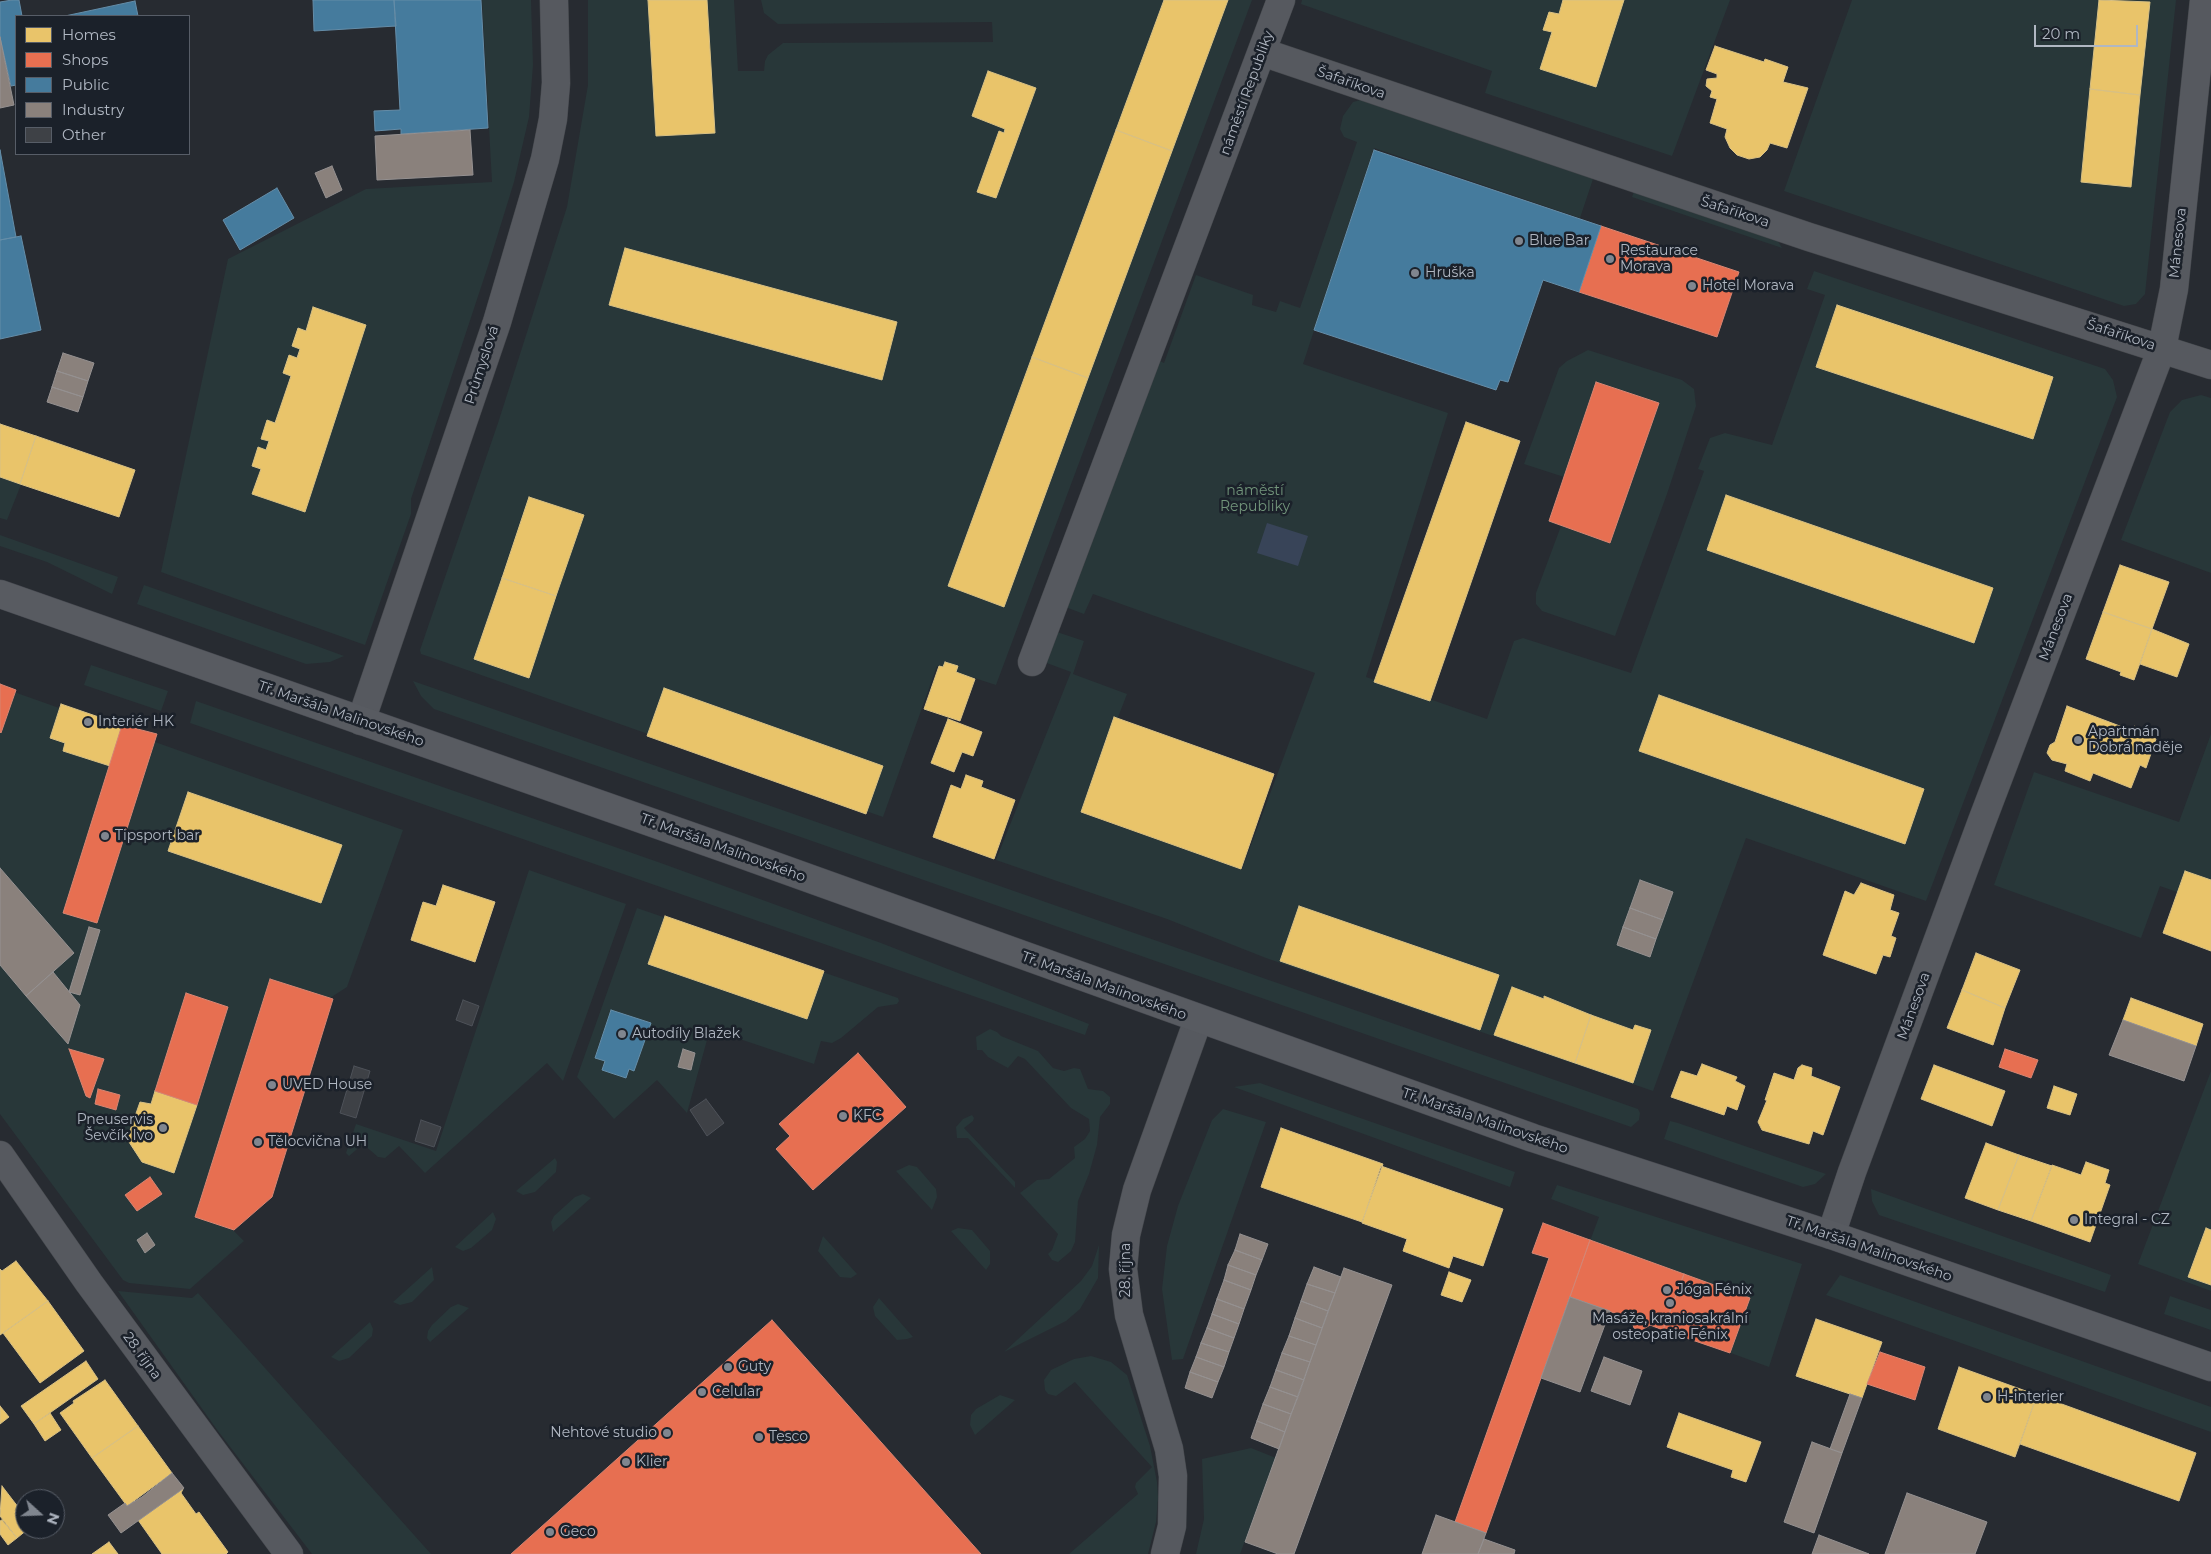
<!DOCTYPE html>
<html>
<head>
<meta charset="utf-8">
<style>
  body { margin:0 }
  #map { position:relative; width:2211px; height:1554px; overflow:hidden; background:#272b31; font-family:Montserrat,sans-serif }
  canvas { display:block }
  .legend { position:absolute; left:15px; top:15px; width:175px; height:140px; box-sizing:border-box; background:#1b212a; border:1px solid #575d67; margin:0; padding:6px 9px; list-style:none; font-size:15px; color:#b0b7c2 }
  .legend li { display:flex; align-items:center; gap:10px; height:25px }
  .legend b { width:25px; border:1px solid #575d67 }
  .north { position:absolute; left:15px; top:1489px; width:50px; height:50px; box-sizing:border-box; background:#1b212a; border:1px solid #575d67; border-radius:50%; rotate:110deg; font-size:14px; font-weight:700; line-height:20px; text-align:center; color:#b0b7c2 }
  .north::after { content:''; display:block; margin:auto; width:18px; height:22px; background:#80868f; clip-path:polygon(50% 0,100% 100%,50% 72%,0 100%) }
  .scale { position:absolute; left:2034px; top:25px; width:104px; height:22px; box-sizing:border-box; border:2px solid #b0b7c2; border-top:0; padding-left:6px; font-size:15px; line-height:18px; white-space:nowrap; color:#b0b7c2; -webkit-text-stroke:4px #1b212a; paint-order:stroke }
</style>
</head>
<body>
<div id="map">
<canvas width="2211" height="1554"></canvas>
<ul class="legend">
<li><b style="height:14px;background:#e9c46a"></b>Homes</li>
<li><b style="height:14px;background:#e76f51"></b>Shops</li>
<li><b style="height:14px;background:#457b9d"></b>Public</li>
<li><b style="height:14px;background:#8a817c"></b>Industry</li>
<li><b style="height:14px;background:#3e4146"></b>Other</li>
</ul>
<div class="north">N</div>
<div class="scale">20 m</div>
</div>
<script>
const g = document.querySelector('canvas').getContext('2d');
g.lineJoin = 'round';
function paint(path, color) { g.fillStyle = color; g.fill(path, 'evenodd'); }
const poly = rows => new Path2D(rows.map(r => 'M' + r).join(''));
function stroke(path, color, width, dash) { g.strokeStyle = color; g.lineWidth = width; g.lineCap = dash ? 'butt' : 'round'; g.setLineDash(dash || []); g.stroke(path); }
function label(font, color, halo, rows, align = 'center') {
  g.font = font + ' Montserrat,sans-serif'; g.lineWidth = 5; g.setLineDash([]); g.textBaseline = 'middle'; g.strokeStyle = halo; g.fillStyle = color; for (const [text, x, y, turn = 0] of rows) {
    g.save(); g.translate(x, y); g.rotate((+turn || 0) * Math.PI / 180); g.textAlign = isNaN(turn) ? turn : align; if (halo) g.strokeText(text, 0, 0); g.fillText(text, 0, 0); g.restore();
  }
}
const green = poly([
  [482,0,531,0,533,65,529,117,514,182,489,263,411,499,411,514,365,645,161,572,228,259,366,189,492,182],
  [588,0,734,0,738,71,764,71,765,61,768,55,783,43,993,42,992,22,778,24,764,13,761,0,1252,0,996,685,937,666,883,817,433,658,421,654,420,650,498,423,567,207,588,85],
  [1302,0,1730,0,1672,156,1485,93,1492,71,1301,4],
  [1852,0,2176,0,2145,294,2136,304,2124,306,1784,191],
  [1368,98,1594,176,1580,218,1374,148,1303,364,1448,413,1366,677,1487,719,1514,641,1523,638,1631,673,1704,471,1698,469,1710,438,1725,433,1772,445,1825,295,1807,289,1814,271,2105,369,2113,380,2117,397,1926,901,1746,838,1653,1091,1266,958,1167,919,996,860,1071,672,1044,662,1057,632,1084,641,1073,674,1127,694,1081,813,1242,869,1315,673,1093,594,1084,614,1068,608,1066,594,1154,358,1164,363,1196,275,1253,295,1252,305,1276,312,1280,301,1300,308,1357,142,1344,137,1340,129,1343,116,1353,102],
  [1635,189,1775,236,1782,248,1632,197],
  [1588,350,1682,380,1694,389,1696,406,1667,494,1615,636,1542,611,1536,604,1536,593,1561,526,1548,522,1564,477,1524,464,1559,368,1567,361],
  [2201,395,2211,398,2211,573,2121,540,2170,412,2182,400],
  [0,474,22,482,7,520,0,518],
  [0,535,118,577,112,594,47,562,0,546],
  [144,585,314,645,344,656,330,662,306,664,137,604],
  [91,665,168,691,161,711,84,685],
  [413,681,1638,1109,1640,1113,1639,1120,1631,1127,434,709,421,696],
  [0,687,403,830,347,987,330,998,230,1227,244,1241,190,1289,129,1283,123,1280,0,1114],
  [196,701,658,862,881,943,1089,1024,1085,1035,190,723],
  [2211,734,2211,904,2160,886,2141,938,1994,885,2034,772,2179,822],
  [529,870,626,904,563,1081,547,1063,425,1173,399,1146,385,1158,378,1157,363,1144,349,1156,346,1153,356,1124,436,1151],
  [637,908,898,998,899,1001,897,1004,878,1007,841,1038,832,1043,821,1041,814,1064,710,1029,687,1113,657,1080,614,1119,577,1077],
  [990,1029,997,1032,1001,1036,1038,1051,1053,1068,1064,1071,1074,1068,1080,1069,1088,1089,1103,1091,1110,1097,1110,1104,1100,1117,1097,1145,1089,1174,1078,1201,1075,1242,1071,1251,1058,1262,1052,1260,1048,1254,1052,1250,1058,1234,1020,1193,1037,1180,1049,1179,1075,1158,1074,1147,1085,1139,1090,1131,1089,1119,1071,1108,1025,1059,1018,1056,1008,1068,988,1057,982,1050,977,1050,976,1037],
  [2211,1071,2211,1291,2138,1264],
  [1260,1083,1515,1172,1510,1187,1234,1087],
  [1223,1109,1266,1122,1183,1359,1172,1360,1162,1289,1167,1246,1178,1206,1212,1120],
  [972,1115,974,1118,973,1121,964,1128,1015,1182,1015,1188,968,1138,957,1138,956,1127,963,1119],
  [1670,1121,1678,1123,1826,1174,1815,1184,1803,1187,1664,1139],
  [555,1158,557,1162,556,1172,535,1192,523,1195,516,1191],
  [909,1165,917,1167,936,1189,937,1197,932,1210,896,1171],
  [1557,1185,1802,1264,1769,1367,1570,1294,1599,1217,1551,1199],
  [1871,1189,2111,1275,2105,1292,1879,1215,1872,1201],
  [583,1194,591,1198,553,1232,551,1222,554,1216,575,1197],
  [493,1212,496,1219,492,1230,471,1248,463,1251,455,1247],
  [958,1228,972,1230,990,1251,990,1264,986,1270,951,1231],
  [823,1236,857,1274,851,1278,840,1277,818,1251],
  [1099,1245,1098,1278,1080,1309,1066,1321,1004,1352,1081,1281,1092,1266],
  [432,1267,434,1280,412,1302,400,1305,393,1302],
  [1840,1275,2211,1407,2211,1432,1826,1295],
  [118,1291,192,1298,198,1293,431,1554,312,1554,218,1431],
  [2170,1296,2211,1310,2211,1330,2164,1314],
  [879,1298,913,1337,907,1339,897,1340,875,1316,873,1307],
  [458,1304,469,1308,430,1342,427,1338,428,1331,432,1325,451,1307],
  [370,1322,373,1329,372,1336,349,1358,339,1361,331,1357],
  [1091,1356,1111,1362,1127,1375,1150,1446,1157,1482,1158,1498,1156,1522,1148,1554,1069,1554,1138,1494,1135,1487,1136,1483,1152,1467,1075,1382,1056,1396,1048,1394,1045,1390,1044,1380,1051,1370,1074,1359],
  [1000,1395,1015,1400,975,1435,970,1425,971,1415,976,1409],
  [1251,1448,1276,1458,1240,1554,1196,1554,1204,1519,1202,1459]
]);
const water = poly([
  [1267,523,1308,536,1298,566,1257,553]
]);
const homes = poly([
  [648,0,707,0,715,133,656,136,648,0],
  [1164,0,1228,0,1172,151,1116,130,1164,0],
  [1563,0,1624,0,1596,87,1540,69,1552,32,1543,30,1549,12,1559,14,1563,0],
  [2099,0,2150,2,2140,95,2090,89,2099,0],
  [1715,46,1764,62,1765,59,1788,67,1783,82,1808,88,1787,148,1770,143,1767,150,1760,157,1749,159,1737,155,1730,148,1725,137,1727,129,1710,123,1717,99,1710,97,1712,91,1706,86,1707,79,1717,78,1717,74,1706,70,1715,46],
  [988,71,1036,88,996,198,977,192,999,131,1004,133,1005,129,972,116,988,71],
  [2090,89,2140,95,2131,187,2081,182,2090,89],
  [1116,130,1172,151,1088,378,1032,357,1116,130],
  [625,248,897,322,882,380,609,305,625,248],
  [1837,305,2053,377,2033,439,1816,367,1837,305],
  [313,307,366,325,305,512,252,494,261,469,252,466,258,447,266,450,269,441,261,439,267,420,275,423,291,376,283,373,289,355,297,358,300,349,292,346,298,328,306,331,313,307],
  [1032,357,1088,378,1004,607,948,586,1032,357],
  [1466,422,1520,441,1430,701,1374,682,1466,422],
  [0,424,36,436,20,484,0,477,0,424],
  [36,436,135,470,119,517,20,484,36,436],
  [1726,495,1993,588,1974,643,1707,550,1726,495],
  [529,497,584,515,556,596,502,578,529,497],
  [2120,565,2169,582,2152,629,2103,612,2120,565],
  [502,578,556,596,529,678,474,659,502,578],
  [2103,612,2152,629,2134,680,2120,675,2121,672,2086,659,2103,612],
  [2152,629,2189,644,2177,677,2140,664,2152,629],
  [945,662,958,666,956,672,975,679,960,721,924,709,939,666,943,667,945,662],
  [664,688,883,766,866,814,647,736,664,688],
  [1659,695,1924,789,1905,844,1639,751,1659,695],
  [61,704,122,725,110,766,63,751,65,743,50,738,61,704],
  [2067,706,2133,731,2134,726,2152,734,2151,737,2156,739,2146,768,2140,765,2131,788,2093,773,2090,781,2065,771,2067,764,2052,760,2047,753,2050,745,2055,742,2067,706],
  [1114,717,1274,774,1241,869,1081,812,1114,717],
  [948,719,982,732,973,756,962,752,954,772,931,763,948,719],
  [966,775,983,781,981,787,1015,800,994,859,933,837,951,785,961,789,966,775],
  [188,792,342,845,321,903,168,851,188,792],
  [2185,871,2211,880,2211,951,2163,933,2185,871],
  [1861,883,1894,895,1890,910,1899,913,1891,936,1896,938,1890,957,1883,955,1876,974,1823,955,1845,891,1854,895,1861,883],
  [443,885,495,902,475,962,411,940,423,902,436,906,443,885],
  [1299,906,1499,975,1480,1030,1280,961,1299,906],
  [665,916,824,971,807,1019,648,964,665,916],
  [1976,953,2020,970,2005,1008,1962,990,1976,953],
  [1512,987,1544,999,1544,996,1591,1015,1575,1063,1494,1035,1512,987],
  [1962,990,2005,1008,1993,1045,1947,1028,1962,990],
  [2131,998,2203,1024,2196,1046,2123,1020,2131,998],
  [1591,1015,1633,1030,1635,1025,1651,1030,1633,1083,1575,1063,1591,1015],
  [1702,1064,1737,1077,1735,1081,1745,1086,1737,1110,1727,1106,1724,1115,1671,1097,1681,1071,1697,1076,1702,1064],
  [1802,1065,1812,1068,1811,1076,1840,1087,1823,1135,1813,1131,1809,1144,1762,1130,1758,1122,1767,1100,1765,1100,1774,1073,1794,1080,1798,1068,1802,1065],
  [1934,1065,2005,1091,1992,1126,1921,1099,1934,1065],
  [2054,1086,2077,1094,2070,1115,2047,1108,2054,1086],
  [155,1091,197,1105,174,1173,142,1162,127,1139,140,1102,151,1104,155,1091],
  [1281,1128,1383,1164,1362,1222,1261,1187,1281,1128],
  [1986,1143,2019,1155,1998,1210,1965,1198,1986,1143],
  [2019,1155,2052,1166,2031,1221,1998,1210,2019,1155],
  [2086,1162,2109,1170,2105,1183,2110,1185,2090,1242,2031,1221,2052,1165,2081,1175,2086,1162],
  [1381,1166,1503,1209,1483,1266,1453,1256,1449,1268,1403,1251,1407,1239,1362,1223,1381,1166],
  [2206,1228,2211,1230,2211,1285,2188,1277,2206,1228],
  [16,1261,48,1301,0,1335,0,1269,2,1271,16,1261],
  [1449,1272,1471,1280,1462,1302,1441,1295,1449,1272],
  [48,1301,84,1351,40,1383,3,1333,48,1301],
  [1816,1319,1882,1342,1862,1398,1796,1376,1816,1319],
  [86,1361,98,1379,34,1424,21,1406,86,1361],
  [1959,1367,2037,1395,2015,1457,1938,1429,1959,1367],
  [105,1380,138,1426,92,1458,60,1413,74,1403,73,1401,105,1380],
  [2037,1395,2196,1453,2179,1501,2020,1444,2037,1395],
  [0,1406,9,1417,0,1424,0,1406],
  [50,1413,61,1430,45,1441,34,1424,50,1413],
  [1679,1413,1761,1442,1746,1482,1731,1477,1733,1470,1667,1447,1679,1413],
  [138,1426,172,1473,127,1506,92,1458,138,1426],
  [2,1486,25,1516,25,1529,28,1529,17,1538,0,1516,2,1486],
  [183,1489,181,1493,196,1514,199,1512,228,1552,226,1554,162,1554,138,1520,183,1489],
  [2,1520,17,1538,8,1545,0,1534,0,1521,2,1520],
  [109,1542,118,1554,92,1554,109,1542]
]);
const shops = poly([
  [1601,226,1739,272,1717,337,1579,292,1601,226],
  [1596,382,1659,403,1610,543,1549,521,1596,382],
  [0,684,16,690,1,733,0,732,0,684],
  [122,725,157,734,97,923,63,913,122,725],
  [270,979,333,999,272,1197,234,1230,195,1217,270,979],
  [186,993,228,1007,197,1105,155,1091,186,993],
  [69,1049,104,1059,90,1098,86,1096,69,1049],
  [2005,1049,2038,1060,2031,1078,1999,1067,2005,1049],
  [858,1053,906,1107,813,1190,776,1149,790,1136,779,1124,858,1053],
  [98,1089,120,1095,116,1110,95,1104,98,1089],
  [150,1177,162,1194,137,1211,125,1195,150,1177],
  [1543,1223,1590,1240,1486,1533,1455,1522,1549,1258,1532,1253,1543,1223],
  [1590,1240,1684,1274,1663,1330,1650,1325,1641,1331,1634,1328,1631,1319,1570,1297,1590,1240],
  [1684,1274,1750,1298,1730,1353,1663,1330,1684,1274],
  [772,1320,981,1554,511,1554,772,1320],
  [1880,1352,1925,1367,1915,1400,1867,1384,1880,1352]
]);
const public = poly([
  [12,0,19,0,22,16,16,16,16,85,11,86,0,37,0,2,12,0],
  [313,0,394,0,396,26,314,31,313,0],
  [394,0,481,0,488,128,401,134,401,129,375,131,374,111,400,110,394,0],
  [135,1,138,16,65,16,135,1],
  [0,150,16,237,0,240,0,150],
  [1374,150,1601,226,1579,292,1543,280,1508,382,1500,380,1496,390,1314,330,1374,150],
  [277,188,294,218,240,250,223,220,277,188],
  [21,236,41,330,0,339,0,240,21,236],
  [611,1010,651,1023,634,1071,629,1069,626,1078,602,1070,605,1061,595,1058,611,1010]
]);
const industry = poly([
  [0,37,14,105,0,108,0,37],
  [470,130,473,175,377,180,375,136,470,130],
  [332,166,342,190,326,198,315,173,332,166],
  [63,353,94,363,88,381,57,371,63,353],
  [57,371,88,381,83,397,52,387,57,371],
  [52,387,83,397,78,412,47,402,52,387],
  [0,868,74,953,26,996,0,965,0,868],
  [1640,880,1673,892,1663,920,1630,908,1640,880],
  [1630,908,1663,920,1656,939,1623,927,1630,908],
  [89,927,100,930,80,995,69,992,89,927],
  [1623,927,1656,939,1650,957,1617,945,1623,927],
  [53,972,80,1005,68,1044,26,996,53,972],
  [2123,1020,2196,1046,2184,1081,2109,1055,2123,1020],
  [683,1049,695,1053,691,1070,678,1067,683,1049],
  [147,1233,155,1245,145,1253,137,1240,147,1233],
  [1240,1234,1268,1244,1262,1260,1235,1250,1240,1234],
  [1235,1250,1262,1260,1256,1275,1228,1265,1235,1250],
  [1228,1265,1256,1275,1251,1290,1224,1280,1228,1265],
  [1314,1267,1341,1277,1335,1293,1307,1284,1314,1267],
  [1344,1268,1392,1285,1294,1554,1278,1554,1245,1542,1344,1268],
  [1224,1280,1251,1290,1244,1309,1217,1299,1224,1280],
  [1307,1284,1335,1293,1328,1311,1301,1301,1307,1284],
  [1570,1297,1610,1311,1580,1392,1541,1378,1570,1297],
  [1217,1299,1244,1309,1239,1324,1212,1314,1217,1299],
  [1301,1301,1328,1311,1322,1328,1295,1318,1301,1301],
  [1212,1314,1239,1324,1234,1338,1207,1328,1212,1314],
  [1295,1318,1322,1328,1316,1345,1289,1336,1295,1318],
  [1207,1328,1234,1338,1229,1352,1201,1343,1207,1328],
  [1289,1336,1316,1345,1310,1362,1282,1353,1289,1336],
  [1201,1343,1229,1352,1224,1367,1196,1357,1201,1343],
  [1282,1353,1310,1362,1304,1380,1276,1370,1282,1353],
  [1196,1357,1224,1367,1218,1382,1190,1372,1196,1357],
  [1604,1357,1642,1371,1630,1405,1591,1391,1604,1357],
  [1276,1370,1304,1380,1298,1397,1270,1387,1276,1370],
  [1190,1372,1218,1382,1212,1398,1185,1388,1190,1372],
  [1270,1387,1298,1397,1291,1414,1263,1404,1270,1387],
  [1850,1394,1862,1398,1842,1453,1830,1449,1850,1394],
  [1263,1404,1291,1414,1285,1432,1257,1421,1263,1404],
  [1257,1421,1285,1432,1279,1449,1251,1438,1257,1421],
  [1812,1442,1842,1453,1814,1533,1784,1522,1812,1442],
  [172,1473,184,1488,121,1533,108,1515,125,1503,127,1506,142,1497,172,1473],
  [1907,1493,1987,1522,1975,1554,1885,1554,1907,1493],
  [1436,1515,1486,1533,1478,1554,1422,1554,1436,1515],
  [1819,1535,1869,1554,1812,1554,1819,1535],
  [1484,1539,1515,1550,1514,1554,1478,1554,1484,1539]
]);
const building = poly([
  [463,1000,479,1006,472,1026,456,1020,463,1000],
  [354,1066,370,1071,356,1118,340,1113,354,1066],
  [706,1099,724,1123,707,1136,690,1110,706,1099],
  [421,1120,441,1127,434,1147,415,1141,421,1120]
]);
const minor = poly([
  [1262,52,1809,237,2211,365],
  [1032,662,1281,0],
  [361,721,497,322,545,159,553,119,556,83,554,0],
  [0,1155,89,1283,289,1554],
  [1831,1235,1852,1172,1982,821,2162,348,2174,289,2204,0],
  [1165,1554,1172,1526,1173,1476,1169,1449,1129,1315,1123,1269,1126,1235,1137,1190,1198,1020]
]);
const major = poly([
  [0,594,730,850,1533,1138,1831,1235,2211,1367]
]);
const markers = [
  [1519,241,5,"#80868f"],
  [1610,259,5,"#80868f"],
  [1415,273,5,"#80868f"],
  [1692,286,5,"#80868f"],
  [88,722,5,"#80868f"],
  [2078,740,5,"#80868f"],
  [105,836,5,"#80868f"],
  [622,1034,5,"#80868f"],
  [272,1085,5,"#80868f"],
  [843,1116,5,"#80868f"],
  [163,1128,5,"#80868f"],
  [258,1142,5,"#80868f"],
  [2074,1220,5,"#80868f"],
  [1667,1290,5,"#80868f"],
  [1670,1303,5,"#80868f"],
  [728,1367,5,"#80868f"],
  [702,1392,5,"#80868f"],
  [1987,1397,5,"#80868f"],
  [667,1433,5,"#80868f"],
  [759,1437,5,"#80868f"],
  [626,1462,5,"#80868f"],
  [550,1532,5,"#80868f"]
];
const streetNames = [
  ["Šafaříkova",1351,83,19],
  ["náměstí Republiky",1247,93,-70],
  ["Šafaříkova",1735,212,18],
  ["Mánesova",2178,243,-84],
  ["Šafaříkova",2121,335,18],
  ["Průmyslová",482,365,-72],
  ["Mánesova",2056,627,-69],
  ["Tř. Maršála Malinovského",341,714,19],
  ["Tř. Maršála Malinovského",723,848,20],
  ["Tř. Maršála Malinovského",1104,986,20],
  ["Mánesova",1914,1006,-70],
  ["Tř. Maršála Malinovského",1485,1121,19],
  ["Tř. Maršála Malinovského",1869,1249,19],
  ["28. října",1126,1270,-90],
  ["28. října",142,1356,54]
];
const poiNames = [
  ["Blue Bar",1529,241],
  ["Restaurace",1620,251],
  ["Morava",1620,267],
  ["Hruška",1425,273],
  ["Hotel Morava",1702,286],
  ["Interiér HK",98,722],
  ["Apartmán",2088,732],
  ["Dobrá naděje",2088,748],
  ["Tipsport bar",115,836],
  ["Autodíly Blažek",632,1034],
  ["UVED House",282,1085],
  ["KFC",853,1116],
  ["Pneuservis",153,1120,"right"],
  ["Ševčík Ivo",153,1136,"right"],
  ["Tělocvična UH",268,1142],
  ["Integral - CZ",2084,1220],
  ["Jóga Fénix",1677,1290],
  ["Masáže, kraniosakrální",1670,1319,"center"],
  ["osteopatie Fénix",1670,1335,"center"],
  ["Guty",738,1367],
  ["Celular",712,1392],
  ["H-interier",1997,1397],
  ["Nehtové studio",657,1433,"right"],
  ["Tesco",769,1437],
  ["Klier",636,1462],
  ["Geco",560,1532]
];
const parkNames = [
  ["náměstí",1255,491],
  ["Republiky",1255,507]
];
paint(green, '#283739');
paint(water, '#384458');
paint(homes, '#e9c46a');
stroke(homes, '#d8c084', 1);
paint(shops, '#e76f51');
stroke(shops, '#d68573', 1);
paint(public, '#457b9d');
stroke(public, '#658da8', 1);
paint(industry, '#8a817c');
stroke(industry, '#959191', 1);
paint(building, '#3e4146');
stroke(building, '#4e5259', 1);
stroke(minor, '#44474c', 29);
stroke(major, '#44474e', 29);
stroke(minor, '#56595f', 28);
stroke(major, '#585b61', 28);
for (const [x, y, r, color] of markers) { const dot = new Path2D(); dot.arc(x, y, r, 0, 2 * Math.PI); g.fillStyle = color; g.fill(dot); stroke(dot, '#1b212a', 2); }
label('14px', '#b0b7c2', '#1b212a', streetNames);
label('14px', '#b0b7c2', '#1b212a', poiNames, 'left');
label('14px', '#72957b', '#1b212a', parkNames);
</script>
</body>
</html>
